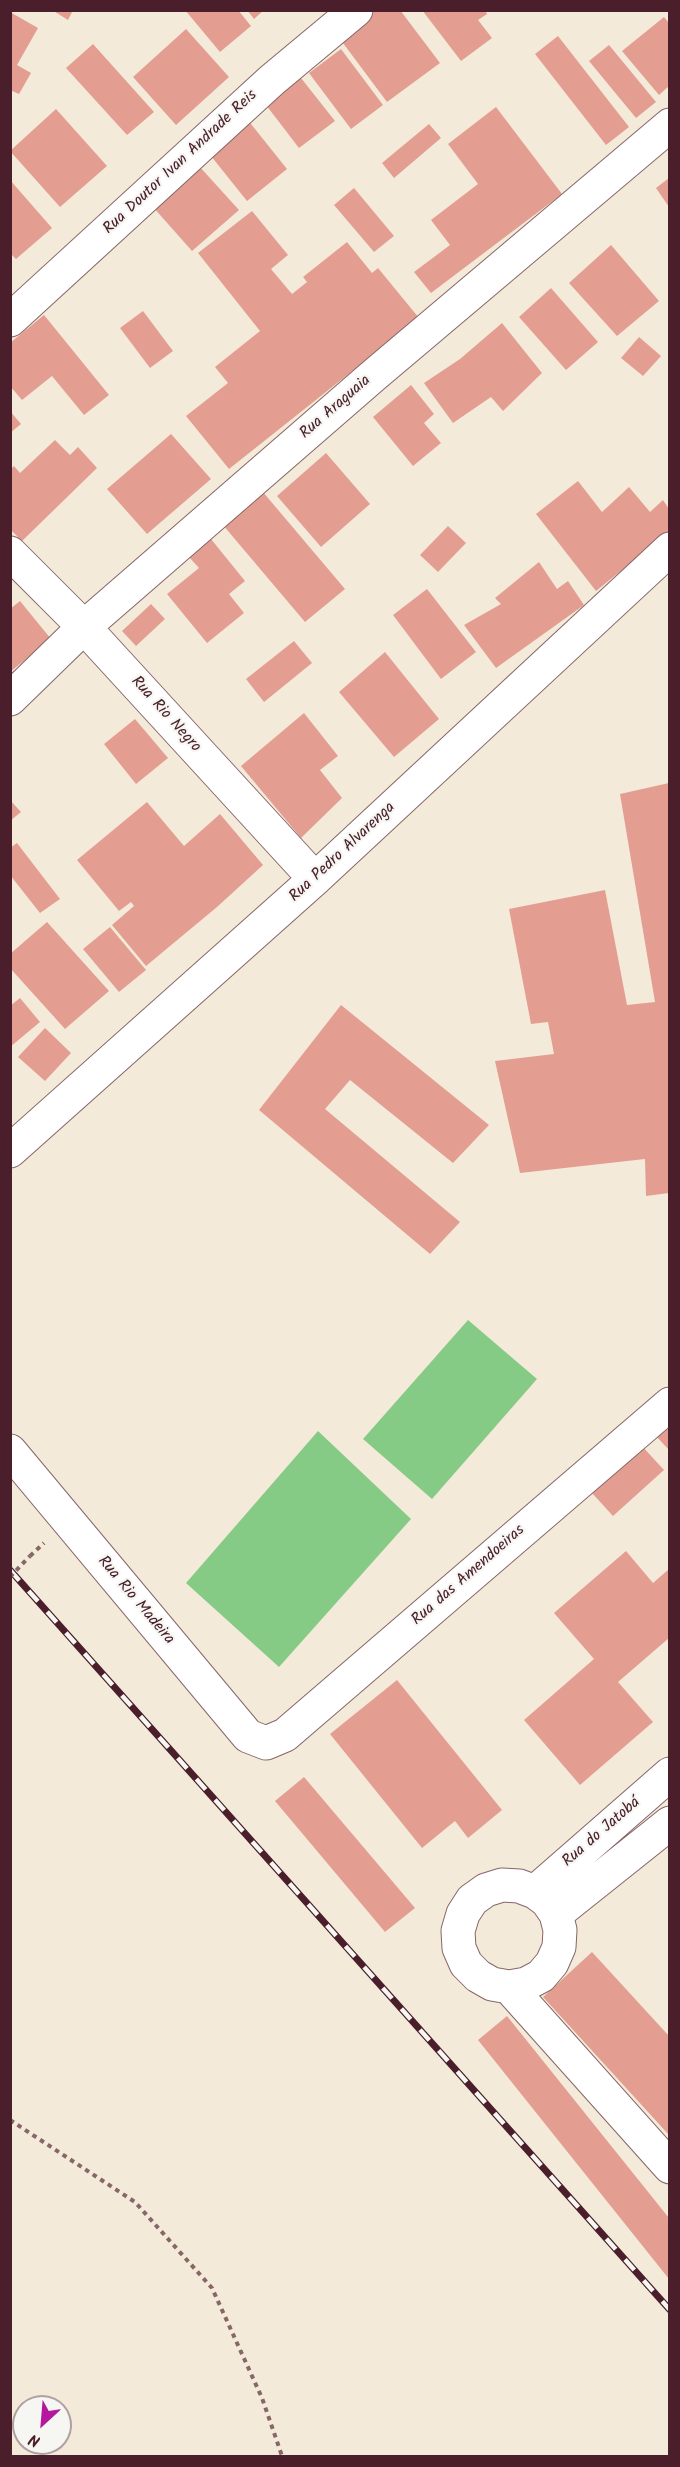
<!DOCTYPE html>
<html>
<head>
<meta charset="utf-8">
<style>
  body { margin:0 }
  #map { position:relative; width:680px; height:2467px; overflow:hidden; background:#f4ead9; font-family:Kalam,sans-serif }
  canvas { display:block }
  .frame { position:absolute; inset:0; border:12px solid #4a1f2b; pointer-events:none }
  .north { position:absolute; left:12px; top:2395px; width:60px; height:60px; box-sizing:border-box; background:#f6f6f2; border:2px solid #b1a0a2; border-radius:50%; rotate:206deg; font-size:16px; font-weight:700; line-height:24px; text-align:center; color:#4a1f2b }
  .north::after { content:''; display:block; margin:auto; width:21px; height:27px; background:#b5179e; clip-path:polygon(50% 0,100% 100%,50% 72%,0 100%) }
</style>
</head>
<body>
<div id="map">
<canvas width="680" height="2467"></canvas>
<div class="frame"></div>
<div class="north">N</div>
</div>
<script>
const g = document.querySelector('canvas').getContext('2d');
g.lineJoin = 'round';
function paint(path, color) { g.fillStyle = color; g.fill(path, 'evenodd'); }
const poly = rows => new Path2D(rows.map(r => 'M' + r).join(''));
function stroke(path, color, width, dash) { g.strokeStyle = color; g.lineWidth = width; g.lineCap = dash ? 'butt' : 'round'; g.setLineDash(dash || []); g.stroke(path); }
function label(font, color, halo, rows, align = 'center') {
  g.font = font + ' Kalam,sans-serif'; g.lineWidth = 4.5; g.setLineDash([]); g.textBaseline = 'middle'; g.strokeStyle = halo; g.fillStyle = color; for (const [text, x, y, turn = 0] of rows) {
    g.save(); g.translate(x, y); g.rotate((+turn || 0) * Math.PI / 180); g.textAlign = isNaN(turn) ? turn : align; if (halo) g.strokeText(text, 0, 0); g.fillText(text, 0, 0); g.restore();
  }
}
const green = poly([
  [468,1320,537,1379,432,1499,363,1439],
  [318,1431,411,1519,279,1667,186,1583]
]);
const building = poly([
  [52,10,73,10,68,20],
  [185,10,238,10,251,26,220,52],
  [247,10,264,10,254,19],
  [372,10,400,10,440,63,387,102,340,39],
  [422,10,485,10,487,14,478,20,492,38,461,61],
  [10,12,38,28,17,65,31,73,19,94,10,90],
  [664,17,669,23,669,86,659,95,622,51],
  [186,29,229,77,176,125,133,77],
  [558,36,629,127,606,145,535,54],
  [93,44,154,112,127,135,66,68],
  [609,45,656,102,636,118,589,61],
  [341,49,383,105,351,129,309,73],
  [301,78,335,121,299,148,266,105],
  [496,107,562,194,431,293,414,272,450,245,431,220,478,184,448,144],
  [56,109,107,166,60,207,10,151],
  [247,119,287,169,247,201,207,151],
  [429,124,441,138,394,178,382,163],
  [199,166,239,210,192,251,153,207],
  [669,178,669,207,656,188],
  [10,180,52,228,16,259,10,253],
  [354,188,394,236,374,252,334,205],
  [252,211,288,255,271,269,292,294,307,282,303,277,347,242,372,273,378,268,419,318,229,469,186,416,228,383,215,367,260,331,198,253],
  [611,245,659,301,617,336,569,283],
  [551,288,598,342,566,370,519,317],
  [143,311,173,351,150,368,120,328],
  [44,315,109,395,84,415,52,376,22,400,10,386,10,343],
  [502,323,542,373,503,411,491,397,453,423,424,383,460,359],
  [639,337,661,356,643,376,621,358],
  [411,385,434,414,424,423,441,443,413,466,373,417],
  [10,411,21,424,10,433],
  [171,434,211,479,147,534,107,489],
  [55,440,70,455,78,447,97,468,22,541,10,529,10,470,14,466,20,473],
  [326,453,370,504,321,547,277,496],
  [578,481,602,512,629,487,650,512,663,500,669,509,669,532,596,591,536,514],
  [257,485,345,589,305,622,217,518],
  [448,526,466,543,438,572,420,555],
  [211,539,245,581,229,594,244,613,207,643,167,594,199,568,189,557],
  [539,562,557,589,568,581,584,605,496,668,464,625,501,604,495,598],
  [427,589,476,652,441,679,393,615],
  [20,601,51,639,10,672,10,609],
  [151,604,165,619,136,646,122,631],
  [294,641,312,663,264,702,246,679],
  [385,652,439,719,394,757,339,692],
  [304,713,338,756,320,770,342,798,301,838,241,766],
  [135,719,168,758,136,784,104,744],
  [669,783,669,1193,646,1196,645,1159,520,1173,495,1061,554,1054,548,1022,531,1024,509,909,605,890,627,1005,655,1002,620,794],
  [10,800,21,812,10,821],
  [147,802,184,846,220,814,263,865,217,907,146,966,112,925,134,906,131,902,119,911,77,860],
  [17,843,60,899,40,913,10,875,10,848],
  [47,922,109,991,65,1029,10,968,10,954],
  [110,927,146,970,119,992,83,949],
  [20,998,40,1022,10,1047,10,1006],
  [341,1005,489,1125,453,1163,350,1080,325,1109,460,1222,430,1254,259,1110],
  [45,1028,71,1053,45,1081,18,1057],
  [669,1420,669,1450,655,1435],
  [641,1445,664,1470,613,1516,592,1493],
  [626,1551,653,1583,669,1569,669,1638,618,1682,653,1722,580,1785,524,1720,594,1659,554,1613],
  [397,1680,502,1810,468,1838,455,1821,422,1848,330,1734],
  [304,1777,415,1908,385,1932,275,1801],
  [592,1952,669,2036,669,2135,543,1997],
  [507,2016,669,2218,669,2279,478,2040]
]);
const path = poly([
  [30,1556,44,1543],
  [10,2120,135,2202,212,2288,262,2398,282,2456]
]);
const minor = poly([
  [10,320,272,80,356,10],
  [10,553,84,627,315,879],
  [10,699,84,627,373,376,670,125],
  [10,1151,315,879,670,549],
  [10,1451,248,1736,266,1743,285,1735,670,1404],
  [535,1892,670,1774],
  [556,1914,670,1823],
  [509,1987,526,1984,541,1976,552,1963,559,1947,560,1930,556,1914,547,1901,535,1892,519,1886,502,1885,486,1890,472,1900,463,1914,458,1931,459,1948,466,1964,478,1976,492,1984,509,1987,670,2167]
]);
const rail = poly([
  [10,1570,670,2310]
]);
const pathBridge = poly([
  [10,1577,30,1556]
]);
const streetNames = [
  ["Rua Doutor Ivan Andrade Reis",181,163,-43],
  ["Rua Araguaia",336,408,-41],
  ["Rua Rio Negro",165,715,48],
  ["Rua Pedro Alvarenga",343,853,-43],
  ["Rua das Amendoeiras",469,1576,-41],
  ["Rua Rio Madeira",135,1601,50],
  ["Rua do Jatobá",602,1833,-41]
];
paint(green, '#86cb85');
paint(building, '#e49e91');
stroke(minor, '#866668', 35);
stroke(path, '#866668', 4, [4.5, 4.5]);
stroke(minor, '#fff', 33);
stroke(rail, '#4a1f2b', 7);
stroke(rail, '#f6f6f2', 4.5, [14]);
stroke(pathBridge, '#866668', 4, [4.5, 4.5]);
label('16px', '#4a1f2b', '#f6f6f2', streetNames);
</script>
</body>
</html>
